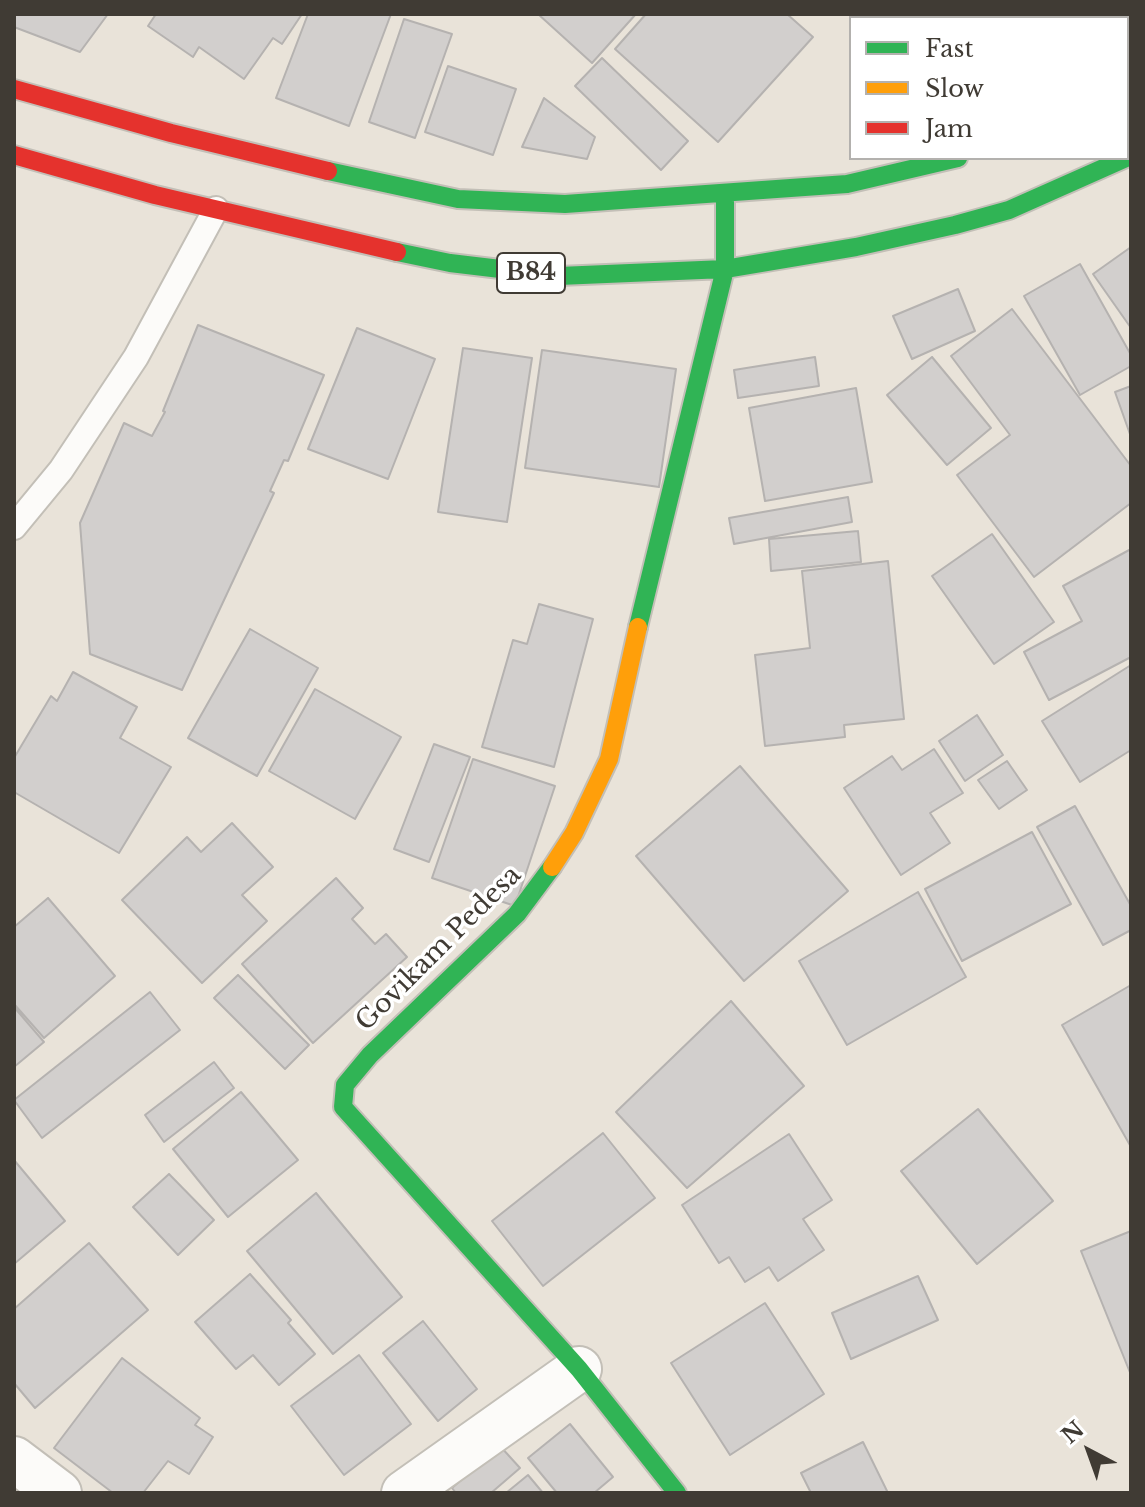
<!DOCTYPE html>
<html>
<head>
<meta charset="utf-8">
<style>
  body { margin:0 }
  #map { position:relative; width:1145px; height:1507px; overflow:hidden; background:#e9e3d9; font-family:"Libre Baskerville",serif }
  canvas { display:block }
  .frame { position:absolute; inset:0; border:16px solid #403b34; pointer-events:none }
  .legend { position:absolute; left:849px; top:16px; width:280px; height:144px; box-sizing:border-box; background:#fff; border:2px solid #b3b1ae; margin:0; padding:10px 14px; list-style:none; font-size:24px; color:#403b34 }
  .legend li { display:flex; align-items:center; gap:16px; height:40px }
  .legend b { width:40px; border:2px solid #b3b1ae }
  .north { position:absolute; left:1049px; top:1411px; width:80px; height:80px; -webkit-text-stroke:6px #fff; paint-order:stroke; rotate:319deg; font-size:22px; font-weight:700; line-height:32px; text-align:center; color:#403b34 }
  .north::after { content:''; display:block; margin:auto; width:28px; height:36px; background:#403b34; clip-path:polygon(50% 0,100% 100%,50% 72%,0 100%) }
</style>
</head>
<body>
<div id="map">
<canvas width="1145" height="1507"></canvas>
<div class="frame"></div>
<ul class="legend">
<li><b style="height:10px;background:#30b455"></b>Fast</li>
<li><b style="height:10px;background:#ff9f0a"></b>Slow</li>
<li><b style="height:10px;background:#e5322d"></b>Jam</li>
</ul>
<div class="north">N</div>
</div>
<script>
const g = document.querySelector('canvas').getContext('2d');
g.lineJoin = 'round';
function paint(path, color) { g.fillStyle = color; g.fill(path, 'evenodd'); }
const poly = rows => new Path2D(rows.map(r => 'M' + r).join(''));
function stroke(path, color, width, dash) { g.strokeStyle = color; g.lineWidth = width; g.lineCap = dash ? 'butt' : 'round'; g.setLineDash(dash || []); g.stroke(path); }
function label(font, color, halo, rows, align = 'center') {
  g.font = font + ' "Libre Baskerville",serif'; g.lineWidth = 7; g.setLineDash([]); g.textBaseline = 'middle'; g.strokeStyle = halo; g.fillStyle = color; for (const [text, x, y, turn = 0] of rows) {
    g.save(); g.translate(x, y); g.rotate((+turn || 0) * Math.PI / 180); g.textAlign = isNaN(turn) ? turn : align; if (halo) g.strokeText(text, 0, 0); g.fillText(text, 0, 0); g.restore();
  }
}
const building = poly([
  [14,14,108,14,80,52,14,27,14,14],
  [156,14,302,14,282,44,273,38,244,79,199,47,193,57,148,26,156,14],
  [308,14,391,14,349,126,276,98,308,14],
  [538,14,636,14,592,63,538,14],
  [646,14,787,14,813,37,718,142,615,49,646,14],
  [404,19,452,34,415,138,369,122,404,19],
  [602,58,688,141,661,170,575,86,602,58],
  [448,66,516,89,493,155,425,132,448,66],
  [544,98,595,137,587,159,522,147,544,98],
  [1131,247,1131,328,1093,274,1131,247],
  [1080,264,1131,355,1131,366,1080,395,1024,296,1080,264],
  [958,289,975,331,912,359,893,316,958,289],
  [1012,309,1131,466,1131,503,1034,577,957,475,1010,435,951,356,1012,309],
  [198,325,324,375,288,461,284,460,270,491,274,493,182,690,90,654,80,523,124,423,152,436,165,412,163,411,198,325],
  [357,328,435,359,388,479,308,449,357,328],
  [463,348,532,358,507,522,438,512,463,348],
  [542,350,676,369,659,487,525,468,542,350],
  [815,357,819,386,738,398,734,370,815,357],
  [932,357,991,428,947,465,887,395,932,357],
  [1131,386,1131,437,1115,392,1131,386],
  [856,388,872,482,765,501,749,408,856,388],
  [848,497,852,522,734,544,729,518,848,497],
  [858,531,861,562,771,571,769,539,858,531],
  [992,534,1054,622,994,664,932,576,992,534],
  [1131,549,1131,657,1049,700,1024,652,1082,621,1063,586,1131,549],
  [888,561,904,719,844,725,845,737,765,746,755,655,810,648,802,571,888,561],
  [539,604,593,619,554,767,482,747,513,640,527,644,539,604],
  [250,629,318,668,257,776,188,738,250,629],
  [1131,665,1131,750,1080,782,1042,721,1131,665],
  [73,672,137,707,120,738,171,767,119,853,14,792,14,758,51,696,57,701,73,672],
  [315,689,401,737,355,819,269,771,315,689],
  [977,715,1003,755,965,781,939,741,977,715],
  [434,744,470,757,429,862,394,849,434,744],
  [934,749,963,793,930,813,950,843,901,875,844,788,892,756,902,770,934,749],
  [473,759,555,786,515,906,432,878,473,759],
  [1007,761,1027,790,999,809,978,780,1007,761],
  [740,766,848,891,744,981,636,856,740,766],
  [1075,806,1131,906,1131,930,1103,945,1037,827,1075,806],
  [232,823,273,867,242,895,267,921,202,983,122,900,187,837,201,852,232,823],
  [1032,832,1071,904,962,961,925,889,1032,832],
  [336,878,363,908,352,919,375,944,386,934,407,957,313,1043,242,964,336,878],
  [918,892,966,977,847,1045,799,961,918,892],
  [48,898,115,976,44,1038,14,1004,14,927,48,898],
  [238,975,309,1045,285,1069,214,998,238,975],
  [1131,985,1131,1147,1062,1025,1131,985],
  [150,992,180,1030,42,1138,14,1100,150,992],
  [731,1001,804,1086,687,1188,616,1112,731,1001],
  [14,1007,44,1042,14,1067,14,1007],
  [214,1062,234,1088,164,1142,145,1115,214,1062],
  [241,1092,298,1160,228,1217,173,1149,241,1092],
  [978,1109,1053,1201,977,1264,901,1171,978,1109],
  [603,1133,655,1198,543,1286,492,1221,603,1133],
  [789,1134,832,1200,803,1219,824,1250,778,1281,769,1267,745,1282,729,1257,719,1263,682,1205,789,1134],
  [14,1160,65,1221,14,1264,14,1160],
  [169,1174,214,1220,178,1255,133,1207,169,1174],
  [316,1193,402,1297,333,1354,247,1251,316,1193],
  [1131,1231,1131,1375,1081,1251,1131,1231],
  [89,1243,148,1310,35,1408,14,1383,14,1309,89,1243],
  [250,1274,291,1320,288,1323,315,1354,279,1385,253,1355,236,1369,195,1322,250,1274],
  [918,1276,938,1320,851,1359,832,1313,918,1276],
  [765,1303,824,1394,730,1455,671,1363,765,1303],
  [423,1321,477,1389,438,1421,383,1353,423,1321],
  [359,1355,411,1424,344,1475,291,1406,359,1355],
  [122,1358,200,1418,195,1425,213,1437,189,1474,168,1461,143,1493,113,1493,54,1448,122,1358],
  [570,1424,613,1477,594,1493,557,1493,528,1458,570,1424],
  [863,1442,888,1493,811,1493,801,1473,863,1442],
  [500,1446,520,1468,491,1493,456,1493,452,1488,500,1446],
  [528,1475,543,1493,506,1493,528,1475]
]);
const lane = poly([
  [1021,14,1023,18],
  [14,527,61,470,136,357,216,209]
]);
const street = poly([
  [14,1459,59,1493],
  [404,1493,579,1369]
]);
const fast = poly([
  [1127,95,1131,93],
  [328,171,458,199,565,204,847,184,958,158],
  [397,252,450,263,559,276,725,269,856,247,955,225,1009,210,1126,158],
  [638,627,725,269,725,194],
  [552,867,517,914,370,1055,345,1085,343,1107,579,1369,677,1493]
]);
const slow = poly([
  [552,867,574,833,609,759,638,627]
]);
const jam = poly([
  [14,89,171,133,328,171],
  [14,155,155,195,397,252]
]);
const shields = [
  [531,273,68]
];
const shieldNames = [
  ["B84",531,273]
];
const streetNames = [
  ["Govikam Pedesa",439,949,-45]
];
paint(building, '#d2cfcd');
stroke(building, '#b5b2b0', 2);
stroke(lane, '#c3bfb7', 28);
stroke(street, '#c3bfb7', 48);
stroke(fast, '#c3bfb7', 22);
stroke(slow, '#c3bfb7', 22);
stroke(jam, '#c3bfb7', 22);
stroke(lane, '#fcfbf9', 24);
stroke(street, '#fcfbf9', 44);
stroke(fast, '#30b455', 18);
stroke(slow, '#ff9f0a', 18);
stroke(jam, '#e5322d', 18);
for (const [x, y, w] of shields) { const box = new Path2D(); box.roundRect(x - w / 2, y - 20, w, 40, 6); g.fillStyle = '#fff'; g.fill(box); stroke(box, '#403b34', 2); }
label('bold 24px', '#403b34', null, shieldNames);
label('26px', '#403b34', '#fff', streetNames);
</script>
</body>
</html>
